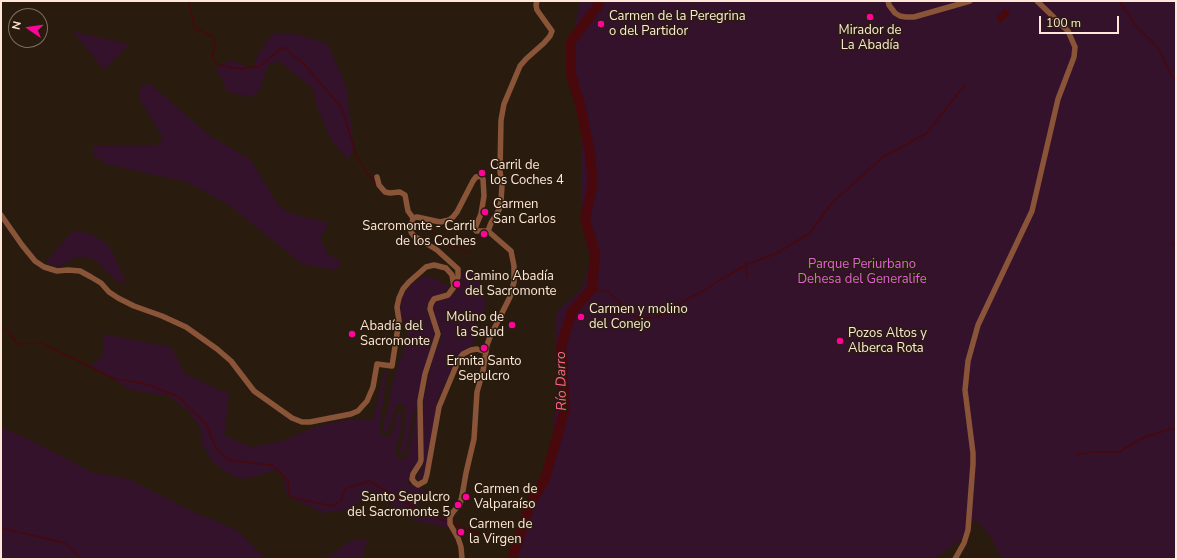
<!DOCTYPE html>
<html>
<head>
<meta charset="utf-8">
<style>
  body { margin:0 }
  #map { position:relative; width:1177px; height:560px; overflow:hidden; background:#291c0f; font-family:"Nunito Sans",sans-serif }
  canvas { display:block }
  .frame { position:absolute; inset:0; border:2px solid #ffe8d8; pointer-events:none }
  .north { position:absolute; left:8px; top:8px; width:40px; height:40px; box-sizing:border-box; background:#291c0f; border:1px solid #7f6e5f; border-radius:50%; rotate:283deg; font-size:11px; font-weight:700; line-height:16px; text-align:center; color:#ffe8d8 }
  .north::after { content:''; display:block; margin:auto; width:14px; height:18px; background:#ff049a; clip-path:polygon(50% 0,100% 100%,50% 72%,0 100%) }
  .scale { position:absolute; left:1039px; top:16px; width:80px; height:18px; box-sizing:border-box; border:2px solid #ffe8d8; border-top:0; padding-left:5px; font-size:12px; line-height:14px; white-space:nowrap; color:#ffe8d8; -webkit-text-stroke:3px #291c0f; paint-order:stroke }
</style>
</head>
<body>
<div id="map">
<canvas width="1177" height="560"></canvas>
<div class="frame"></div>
<div class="north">N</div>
<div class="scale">100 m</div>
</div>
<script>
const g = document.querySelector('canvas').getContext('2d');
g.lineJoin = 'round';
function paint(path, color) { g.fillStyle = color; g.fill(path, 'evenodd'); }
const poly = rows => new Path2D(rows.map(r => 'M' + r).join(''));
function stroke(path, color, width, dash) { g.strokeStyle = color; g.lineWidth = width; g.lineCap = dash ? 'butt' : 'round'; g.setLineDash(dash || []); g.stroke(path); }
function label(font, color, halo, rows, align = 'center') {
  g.font = font + ' "Nunito Sans",sans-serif'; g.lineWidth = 3; g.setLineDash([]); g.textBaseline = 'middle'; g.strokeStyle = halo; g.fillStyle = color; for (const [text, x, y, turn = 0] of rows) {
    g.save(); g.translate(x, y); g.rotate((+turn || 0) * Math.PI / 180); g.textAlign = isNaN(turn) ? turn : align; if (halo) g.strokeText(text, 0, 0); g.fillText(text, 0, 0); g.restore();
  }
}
const green = poly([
  [580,1,1176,1,1176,559,1002,559,991,537,977,521,971,523,962,539,933,559,510,559,521,524,547,460,552,438,558,383,555,335,556,315,559,309,575,296,582,288,589,265,589,254,585,238,581,207,582,139,577,104,574,43,575,26],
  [72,31,129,44,104,70],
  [272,34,296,34,327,43,346,85,354,149,348,160,330,138,316,104,313,89,279,61,268,65,260,90,252,97,228,92,216,68,231,60,253,69,257,56],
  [150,84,209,135,251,160,277,204,289,213,329,223,320,239,328,254,341,262,336,270,302,264,229,205,187,182,106,164,93,155,94,146,157,145,163,138,139,98,140,87],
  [73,231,89,233,107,244,116,259,126,285,114,279,96,260,87,257,76,257,59,267,45,263],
  [463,272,474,272,480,279,485,302,484,314,478,320,475,331,475,342,458,356,438,399,426,471,423,478,419,480,417,479,417,476,421,471,424,464,424,396,434,354,442,337,441,329,435,320,432,313,432,307,436,302,448,298,456,292],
  [424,276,434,278,449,287,443,293,433,297,428,301,426,308,428,315,435,331,434,344,426,362,417,399,417,406,413,416,407,446,404,453,402,454,400,452,405,427,405,410,403,404,399,404,396,407,389,429,387,431,384,431,383,424,390,403,391,387,396,372,407,340,407,322,401,321,400,308,402,299,406,290,413,283],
  [103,334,171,347,185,374,229,394,224,435,251,447,283,441,317,426,347,420,373,419,384,372,387,372,380,425,380,432,382,435,387,437,391,436,397,415,399,412,401,412,401,428,395,452,397,458,402,459,406,457,409,450,417,413,419,413,419,450,418,462,408,481,408,484,413,486,420,487,426,492,418,506,420,511,447,518,448,528,420,522,408,517,372,491,364,493,361,501,347,510,323,513,291,498,285,491,284,475,277,470,244,479,231,476,212,461,202,444,202,430,188,411,169,396,131,390,91,366,103,355],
  [1,427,28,439,94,473,129,479,189,510,239,531,265,559,1,559],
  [353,539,367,540,362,559,321,559,331,555]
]);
const water = poly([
  [1005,8,1010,13,1001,23,996,18]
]);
const stream = poly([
  [188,1,195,28,213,37,215,47,212,56,213,60,219,65,241,69,260,66,283,47,303,63,342,108,356,155,364,169,377,185],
  [1119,1,1136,26,1158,47,1172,77,1176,80],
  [414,221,417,225,433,232,450,246,469,252],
  [1172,244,1176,246],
  [745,263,747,276],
  [592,289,608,292,639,319,657,317,670,312,685,300,700,293,718,281,748,264,777,253,810,233,831,204,883,157,927,133,964,86],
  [1,329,7,330,18,344,41,343,115,379,143,383,179,397,206,424,216,448,228,460,272,465,288,481,290,497,331,506,341,501,345,489,369,481,426,514,449,522],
  [1076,455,1093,452,1119,452,1140,439,1170,429,1176,429],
  [453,524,477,533,518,540],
  [1,528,65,543,81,559]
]);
const river = poly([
  [512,559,530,504,545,479,565,409,561,346,572,311,592,289,595,254,585,218,593,183,590,154,580,104,571,75,571,41,598,6,599,1]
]);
const minor = poly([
  [888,1,889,5,895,13,900,16,906,17,914,17,970,1],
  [377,177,379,185,385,192,390,193,400,192,405,195,408,211,413,218],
  [1,215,22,245,35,261,44,267,57,271,68,270,80,271,91,277,101,283,109,292,118,298,134,306,162,316,186,327,217,349,231,361,254,391,292,418,302,422,310,422,351,414,358,411,367,401,373,387,377,364,392,366,399,321,397,307,399,298,403,289,409,282,426,267,434,265,446,268,452,275,454,287,448,295,434,299,431,304,430,309,438,334,425,374,420,401,421,460,420,463,413,474,412,479,415,483,418,485,425,481,427,474,439,407,459,359,463,354,471,350,477,349,486,352],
  [488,231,491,223,499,210,501,201,502,186,500,171,501,120,504,104,520,66,526,59,544,43,550,36,552,31,537,10,536,5,537,1],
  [454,282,458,277,458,269,437,250,414,236,411,232,411,227,413,218,417,217,440,222,449,220,453,217,457,212,473,181,476,177,481,176,483,179,484,196,481,214,475,228,476,231,488,231],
  [462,559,461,547,458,538,450,524,450,517,453,512,460,504,462,496,466,473,474,439,477,392,483,371,487,345,490,337,510,297,514,282,514,266,511,251,488,231],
  [955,559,964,543,968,530,973,464,973,453,965,390,968,361,978,325,1032,211,1058,99,1074,57,1075,47,1068,31,1037,1]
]);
const markers = [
  [870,17,4,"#ff049a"],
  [601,24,4,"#ff049a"],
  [482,173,4,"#ff049a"],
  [485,212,4,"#ff049a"],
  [484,234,4,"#ff049a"],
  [457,284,4,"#ff049a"],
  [581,317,4,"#ff049a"],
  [512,325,4,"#ff049a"],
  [352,334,4,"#ff049a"],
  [840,341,4,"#ff049a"],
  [484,348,4,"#ff049a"],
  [466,497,4,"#ff049a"],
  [458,505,4,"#ff049a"],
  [461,532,4,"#ff049a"]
];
const poiNames = [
  ["Carmen de la Peregrina",609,17],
  ["o del Partidor",609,32],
  ["Mirador de",870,31,"center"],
  ["La Abadía",870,46,"center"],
  ["Carril de",490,166],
  ["los Coches 4",490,181],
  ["Carmen",493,205],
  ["San Carlos",493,220],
  ["Sacromonte - Carril",476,227,"right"],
  ["de los Coches",476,242,"right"],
  ["Camino Abadía",465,277],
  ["del Sacromonte",465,292],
  ["Carmen y molino",589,310],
  ["del Conejo",589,325],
  ["Molino de",504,318,"right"],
  ["la Salud",504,333,"right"],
  ["Abadía del",360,327],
  ["Sacromonte",360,342],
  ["Pozos Altos y",848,334],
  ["Alberca Rota",848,349],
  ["Ermita Santo",484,362,"center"],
  ["Sepulcro",484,377,"center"],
  ["Carmen de",474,490],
  ["Valparaíso",474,505],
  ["Santo Sepulcro",450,498,"right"],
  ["del Sacromonte 5",450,513,"right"],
  ["Carmen de",469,525],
  ["la Virgen",469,540]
];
const parkNames = [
  ["Parque Periurbano",862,265],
  ["Dehesa del Generalife",862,280]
];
const waterNames = [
  ["Río Darro",562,381,-91]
];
paint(green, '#34122b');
paint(water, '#49080c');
stroke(stream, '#49080c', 1.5);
stroke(river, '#49080c', 10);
stroke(minor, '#8a5439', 5.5);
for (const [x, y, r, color] of markers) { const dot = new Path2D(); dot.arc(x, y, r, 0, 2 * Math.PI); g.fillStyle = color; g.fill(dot); stroke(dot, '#291c0f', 1.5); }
label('13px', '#ffe8d8', '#291c0f', poiNames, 'left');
label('13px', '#e55ede', '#291c0f', parkNames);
label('italic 14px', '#ff668a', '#291c0f', waterNames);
</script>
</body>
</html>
